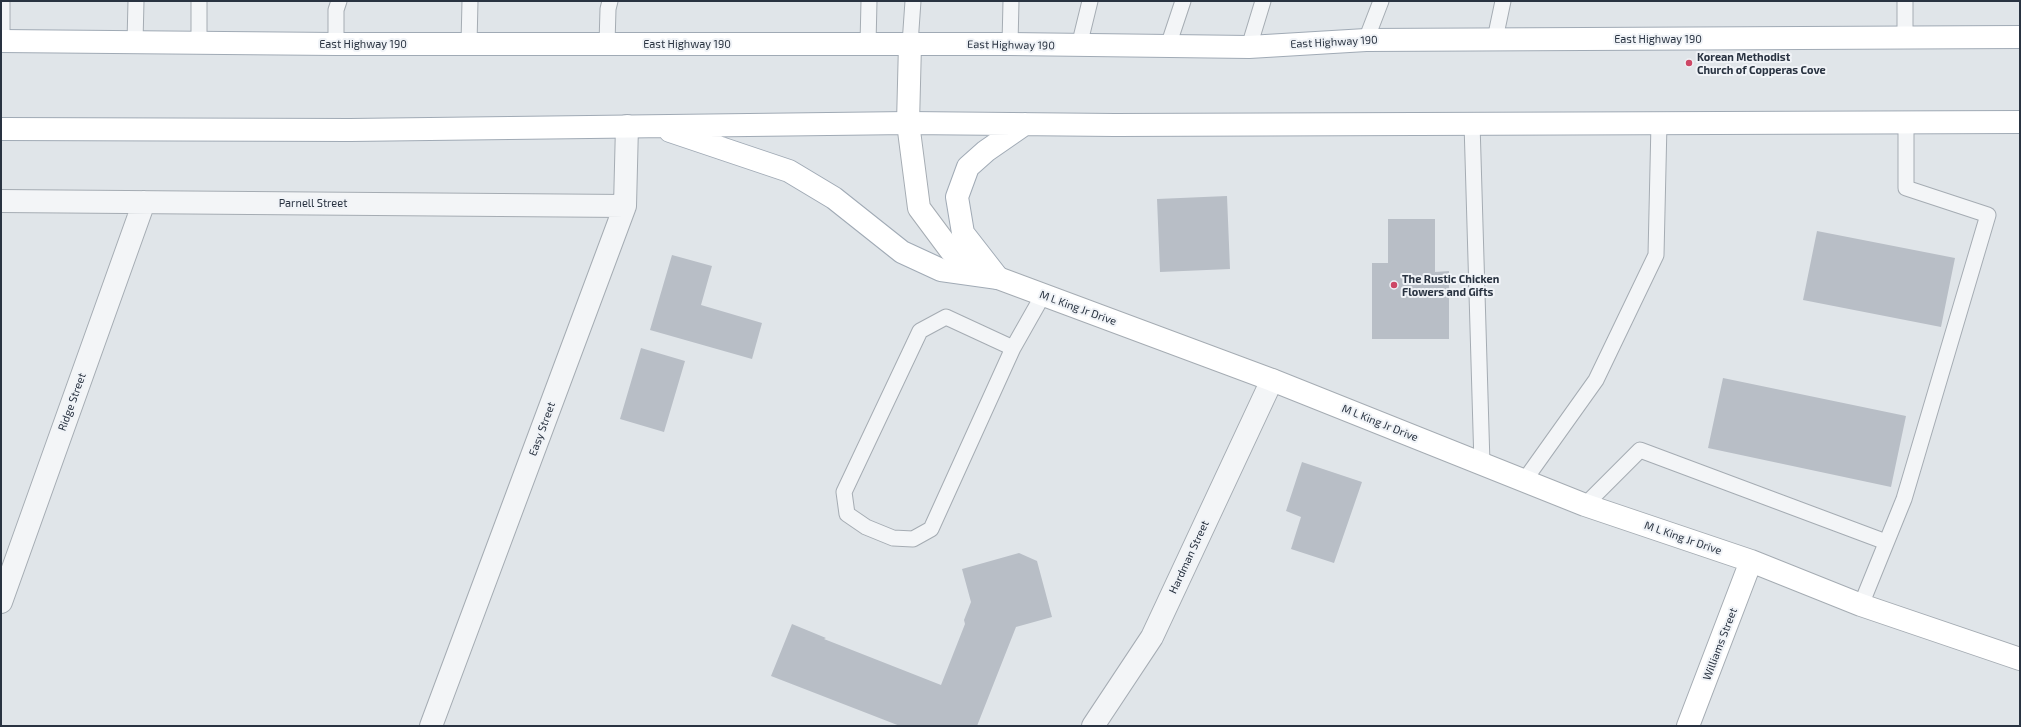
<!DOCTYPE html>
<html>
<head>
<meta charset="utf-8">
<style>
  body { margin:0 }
  #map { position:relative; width:2021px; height:727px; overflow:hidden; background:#e0e5e9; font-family:"Exo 2",sans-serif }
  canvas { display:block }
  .frame { position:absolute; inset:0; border:2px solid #293341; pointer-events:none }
</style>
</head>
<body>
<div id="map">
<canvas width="2021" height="727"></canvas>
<div class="frame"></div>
</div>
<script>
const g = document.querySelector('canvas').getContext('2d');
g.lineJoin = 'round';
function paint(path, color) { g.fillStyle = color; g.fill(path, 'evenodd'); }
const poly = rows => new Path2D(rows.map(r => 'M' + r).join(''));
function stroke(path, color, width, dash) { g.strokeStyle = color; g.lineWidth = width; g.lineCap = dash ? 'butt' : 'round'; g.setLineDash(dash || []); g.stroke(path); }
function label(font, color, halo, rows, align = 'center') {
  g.font = font + ' "Exo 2",sans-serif'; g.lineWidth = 4; g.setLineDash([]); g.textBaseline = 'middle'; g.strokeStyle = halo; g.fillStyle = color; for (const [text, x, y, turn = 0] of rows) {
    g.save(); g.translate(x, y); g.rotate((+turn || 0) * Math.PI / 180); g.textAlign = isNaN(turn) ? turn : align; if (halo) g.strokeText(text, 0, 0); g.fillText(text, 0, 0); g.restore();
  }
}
const building = poly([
  [1227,196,1230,269,1160,272,1157,199],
  [1388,219,1435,219,1435,272,1449,271,1449,339,1372,339,1372,263,1388,263],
  [1817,231,1955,258,1941,327,1803,300],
  [672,255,712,266,701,305,762,323,752,359,650,330],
  [641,348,685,361,664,432,620,419],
  [1723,378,1906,416,1891,487,1708,448],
  [1302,462,1362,482,1334,563,1291,549,1301,517,1286,511],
  [1019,553,1037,561,1052,617,1016,627,977,726,900,726,771,676,792,624,826,638,824,639,941,685,965,624,964,620,971,602,962,569]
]);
const lane = poly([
  [1905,1,1905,38],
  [1495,39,1503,1],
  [1366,40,1381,1],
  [2,41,2,1],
  [135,42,136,1],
  [199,43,199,1],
  [336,44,336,10,339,1],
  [469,44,470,1],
  [607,44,608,9,610,1],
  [868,44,869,1],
  [910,44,913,1],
  [1010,44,1011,1],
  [1079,46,1090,1],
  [1168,46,1183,1],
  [1249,47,1263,1],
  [1472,123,1482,464],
  [1013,348,946,317,920,331,844,492,847,514,866,527,893,538,913,539,931,529,1013,348,1043,295],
  [1524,481,1596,380,1656,255,1659,123],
  [1585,505,1640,450,1886,542],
  [1861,605,1904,499,1988,215,1906,188,1906,122]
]);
const street = poly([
  [1,201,625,206],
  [1,602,144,202],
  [431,726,625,206,627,126],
  [1093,726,1152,637,1272,380]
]);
const secondary = poly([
  [910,44,908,123,919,208,951,251,998,278,1272,380,1585,505,1751,561,1861,605,2020,659],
  [1688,726,1751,561]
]);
const primary = poly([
  [1,41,336,44,1010,44,1249,47,1366,40,2020,37],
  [1,129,350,130,908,123,1115,125,2020,122],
  [670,131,789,171,834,198,902,252,941,270,998,278],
  [998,278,963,233,957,197,968,167,986,151,1025,124]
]);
const markers = [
  [1689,63,4,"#cd4765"],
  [1394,285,4,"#cd4765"]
];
const streetNames = [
  ["East Highway 190",1658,39],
  ["East Highway 190",1334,42,-3],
  ["East Highway 190",363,44],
  ["East Highway 190",687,44],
  ["East Highway 190",1011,45,1],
  ["Parnell Street",313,203],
  ["M L King Jr Drive",1078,308,20],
  ["Ridge Street",72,402,-70],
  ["M L King Jr Drive",1380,423,22],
  ["Easy Street",542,429,-70],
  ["M L King Jr Drive",1683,538,19],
  ["Hardman Street",1189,557,-65],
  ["Williams Street",1720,644,-69]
];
const poiNames = [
  ["Korean Methodist",1697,57],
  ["Church of Copperas Cove",1697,70],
  ["The Rustic Chicken",1402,279],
  ["Flowers and Gifts",1402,292]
];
paint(building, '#b8bec6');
stroke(lane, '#a5acb3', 17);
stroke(street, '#a5acb3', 24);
stroke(secondary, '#a5acb3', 24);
stroke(primary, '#a0aab5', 24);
stroke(lane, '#f3f5f7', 15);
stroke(street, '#f3f5f7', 22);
stroke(secondary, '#fff', 22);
stroke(primary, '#fff', 22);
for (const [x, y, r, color] of markers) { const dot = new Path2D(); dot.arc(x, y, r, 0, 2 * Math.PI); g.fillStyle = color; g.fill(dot); stroke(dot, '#f0f3f7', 1.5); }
label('11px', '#293341', '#f0f3f7', streetNames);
label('bold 11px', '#293341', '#f0f3f7', poiNames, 'left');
</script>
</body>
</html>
